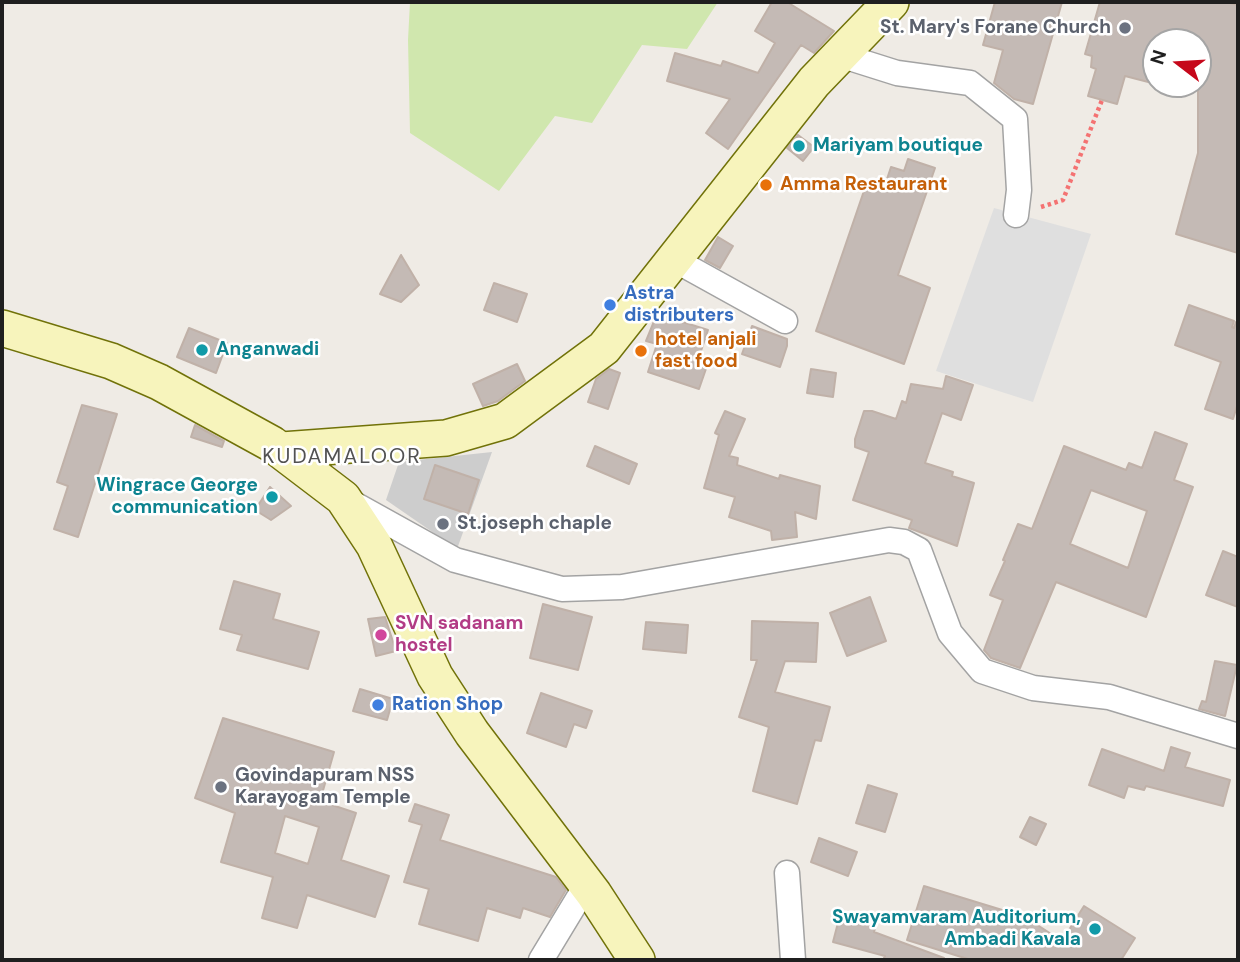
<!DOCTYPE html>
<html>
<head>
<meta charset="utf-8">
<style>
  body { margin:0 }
  #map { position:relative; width:1240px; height:962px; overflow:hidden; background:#efebe5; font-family:"DM Sans",sans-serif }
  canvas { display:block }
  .frame { position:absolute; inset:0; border:4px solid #1f1f1f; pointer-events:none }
  .north { position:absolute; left:1142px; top:28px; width:70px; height:70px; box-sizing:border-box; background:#fff; border:2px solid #a5a5a5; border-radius:50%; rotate:287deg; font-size:19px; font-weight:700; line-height:28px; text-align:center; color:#1f1f1f }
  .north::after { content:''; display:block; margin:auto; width:24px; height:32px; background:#c6081b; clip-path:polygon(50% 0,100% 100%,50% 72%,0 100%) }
</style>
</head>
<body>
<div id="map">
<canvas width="1240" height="962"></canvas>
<div class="frame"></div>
<div class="north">N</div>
</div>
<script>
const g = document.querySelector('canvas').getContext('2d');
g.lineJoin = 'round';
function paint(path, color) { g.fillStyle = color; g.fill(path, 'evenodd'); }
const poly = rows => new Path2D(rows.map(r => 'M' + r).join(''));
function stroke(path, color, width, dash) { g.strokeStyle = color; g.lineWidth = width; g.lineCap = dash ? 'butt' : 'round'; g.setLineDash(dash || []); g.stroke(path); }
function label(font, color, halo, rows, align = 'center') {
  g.font = font + ' "DM Sans",sans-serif'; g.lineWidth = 5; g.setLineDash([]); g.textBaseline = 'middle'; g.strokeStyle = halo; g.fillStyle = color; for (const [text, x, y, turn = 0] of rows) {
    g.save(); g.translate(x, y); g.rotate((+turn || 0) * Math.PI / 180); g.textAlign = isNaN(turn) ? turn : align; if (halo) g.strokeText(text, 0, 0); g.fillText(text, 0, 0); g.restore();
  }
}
const religious = poly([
  [492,452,457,549,386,500,399,462]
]);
const grass = poly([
  [410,2,718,2,687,49,642,45,592,123,555,116,499,191,410,133,408,40]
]);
const parking = poly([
  [994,208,1091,234,1033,402,936,371]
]);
const building = poly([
  [772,2,787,2,834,31,814,53,801,45,728,149,706,133,730,99,667,81,675,53,721,66,723,61,758,73,775,43,755,31,772,2],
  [995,2,1062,2,1033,104,1014,99,994,83,1003,50,983,45,995,2],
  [1100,2,1226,2,1238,5,1238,253,1176,234,1198,153,1198,42,1156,42,1156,84,1125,76,1117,104,1088,96,1096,69,1091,67,1092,56,1085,54,1100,2],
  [798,135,814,147,803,161,787,148,798,135],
  [908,159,935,168,898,275,930,288,904,364,816,331,866,185,883,191,891,167,904,171,908,159],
  [718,237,733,246,720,268,705,260,718,237],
  [401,255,419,285,401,302,380,294,401,255],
  [494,283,527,294,517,322,484,310,494,283],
  [1189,305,1234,321,1232,327,1234,328,1236,322,1238,322,1238,403,1233,419,1205,409,1221,362,1175,345,1189,305],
  [657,314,708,330,698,360,708,363,699,389,648,372,657,344,646,341,657,314],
  [752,326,787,339,787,346,780,367,742,354,752,326],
  [189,328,227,343,216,373,177,357,189,328],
  [517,364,525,381,498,401,483,406,473,384,517,364],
  [609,369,620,373,608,409,588,402,596,379,609,369],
  [811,369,836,373,833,397,807,393,811,369],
  [946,376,973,385,961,420,942,413,925,463,953,472,952,476,974,483,957,546,909,528,912,520,853,500,869,452,855,447,855,439,864,411,872,411,896,419,902,401,906,403,911,384,943,389,946,376],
  [82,405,117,414,78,537,54,529,68,486,57,482,82,405],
  [725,411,745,419,729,456,738,458,737,465,779,479,780,475,820,486,816,519,795,512,797,537,772,540,771,531,729,517,735,497,704,488,719,435,715,433,725,411],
  [195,425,224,441,222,447,191,437,195,425],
  [1155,432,1187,444,1174,480,1193,487,1146,617,1056,582,1020,668,991,658,984,650,1003,600,990,595,1005,561,1003,560,1018,524,1032,529,1064,446,1126,470,1129,463,1142,468,1155,432],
  [1091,490,1147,511,1128,568,1070,544,1091,490],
  [595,446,637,464,629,484,587,466,595,446],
  [435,465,479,480,468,514,424,499,435,465],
  [270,487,291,506,271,520,255,510,270,487],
  [1223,551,1238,557,1238,607,1206,595,1223,551],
  [234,581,280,594,273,619,319,632,308,669,237,650,242,635,220,629,234,581],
  [870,597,886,641,847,656,830,613,870,597],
  [543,604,592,617,578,670,530,658,543,604],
  [385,617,396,651,376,656,368,619,385,617],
  [752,621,818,623,816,662,785,661,775,692,830,707,821,741,815,740,797,804,753,791,769,727,739,717,757,660,751,660,752,621],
  [646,622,688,625,686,653,643,649,646,622],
  [1215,661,1237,665,1225,716,1199,709,1202,701,1206,702,1215,661],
  [360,689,393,699,387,720,353,711,360,689],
  [541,693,592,711,586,728,574,724,566,747,527,733,541,693],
  [223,718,334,752,320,801,356,813,341,860,389,876,375,917,307,895,297,928,262,918,273,877,221,862,235,813,195,798,223,718],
  [285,816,319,827,308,864,275,853,285,816],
  [1171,747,1190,753,1185,767,1230,780,1223,806,1146,786,1144,790,1128,786,1124,798,1089,785,1102,749,1164,771,1171,747],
  [868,785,897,794,885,832,856,823,868,785],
  [415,804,449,815,440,840,556,877,566,890,550,917,523,908,520,918,487,908,478,941,419,924,429,889,404,882,422,825,409,821,415,804],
  [1030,817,1046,824,1036,845,1020,837,1030,817],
  [819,838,857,852,848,876,811,862,819,838],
  [924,886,1025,917,1062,941,1084,906,1135,938,1121,960,971,960,907,940,924,886],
  [840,915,876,925,874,932,944,958,944,960,883,960,885,956,833,942,840,915]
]);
const path = poly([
  [1041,207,1063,200,1102,100]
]);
const minor = poly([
  [840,55,897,73,970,83,1015,119,1019,190,1016,215],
  [673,259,785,321],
  [347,500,455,560,562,589,622,587,889,540,904,542,919,550,950,633,982,671,1033,688,1109,697,1238,736],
  [787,873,793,960],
  [541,960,587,884]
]);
const secondary = poly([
  [2,328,111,361,159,382,272,444,343,498,374,545,435,676,472,733,594,894,637,960],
  [282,450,446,438,505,421,604,348,814,82,891,2]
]);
const markers = [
  [1125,28,7,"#6b7280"],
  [799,146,7,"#0f9aa8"],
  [766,185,7,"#e8710a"],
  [610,305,7,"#3f7fe0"],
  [202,350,7,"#0f9aa8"],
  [641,351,7,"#e8710a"],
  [272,497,7,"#0f9aa8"],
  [443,524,7,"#6b7280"],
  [381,635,7,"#d1479c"],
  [378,705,7,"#3f7fe0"],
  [221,787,7,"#6b7280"],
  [1095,929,7,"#0f9aa8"]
];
const worshipNames = [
  ["St. Mary's Forane Church",1111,28,"right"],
  ["St.joseph chaple",457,524],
  ["Govindapuram NSS",235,776],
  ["Karayogam Temple",235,798]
];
const cultureNames = [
  ["Mariyam boutique",813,146],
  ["Anganwadi",216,350],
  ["Wingrace George",258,486,"right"],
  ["communication",258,508,"right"],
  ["Swayamvaram Auditorium,",1081,918,"right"],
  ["Ambadi Kavala",1081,940,"right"]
];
const foodNames = [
  ["Amma Restaurant",780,185],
  ["hotel anjali",655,340],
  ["fast food",655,362]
];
const shopNames = [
  ["Astra",624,294],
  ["distributers",624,316],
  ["Ration Shop",392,705]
];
const hotelNames = [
  ["SVN sadanam",395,624],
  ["hostel",395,646]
];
const neighbourhoodNames = [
  ["KUDAMALOOR",342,457]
];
paint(religious, '#cdcdcd');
paint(grass, '#d0e7ae');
paint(parking, '#dfdfdf');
paint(building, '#c4bab5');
stroke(building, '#c0b1a8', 2);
stroke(minor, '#a3a3a3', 27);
stroke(secondary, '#717209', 38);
stroke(path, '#f47272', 4.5, [3.5, 3.5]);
stroke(minor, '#fff', 24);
stroke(secondary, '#f7f4bc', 35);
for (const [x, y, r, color] of markers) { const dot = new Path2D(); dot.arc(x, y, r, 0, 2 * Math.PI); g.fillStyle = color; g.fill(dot); stroke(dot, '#fff', 2.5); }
label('bold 19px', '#5b616d', '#fff', worshipNames, 'left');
label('bold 19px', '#0d838f', '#fff', cultureNames, 'left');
label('bold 19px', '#c56008', '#fff', foodNames, 'left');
label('bold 19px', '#366cbe', '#fff', shopNames, 'left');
label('bold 19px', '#b23c85', '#fff', hotelNames, 'left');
g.letterSpacing = '2px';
label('21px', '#525252', '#fff', neighbourhoodNames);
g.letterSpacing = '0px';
</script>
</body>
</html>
